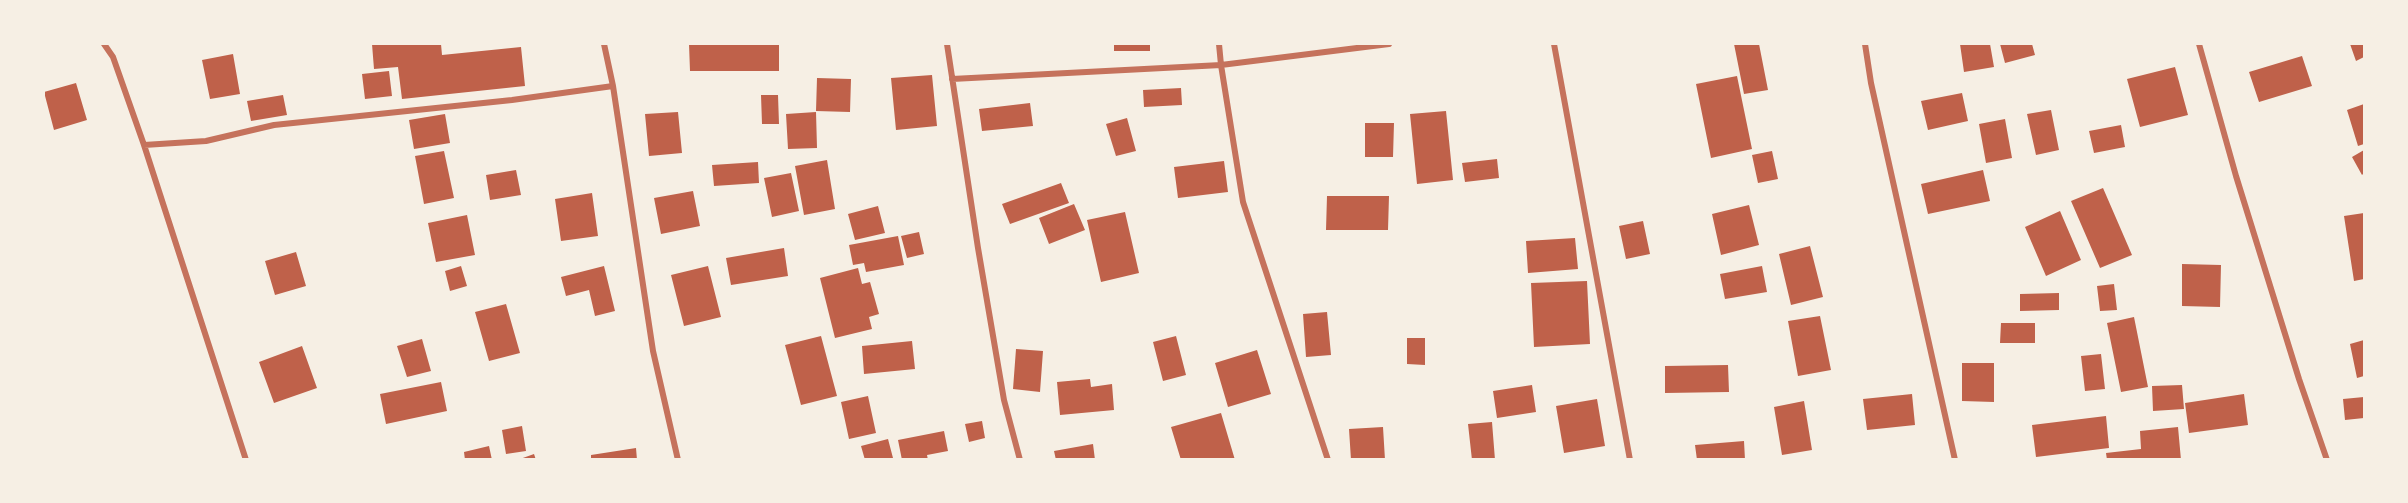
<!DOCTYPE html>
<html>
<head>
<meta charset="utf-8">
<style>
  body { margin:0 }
  #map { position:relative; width:2408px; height:503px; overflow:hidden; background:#f6efe4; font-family:Lato,sans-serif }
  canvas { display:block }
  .frame { position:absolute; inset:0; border:45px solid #f6efe4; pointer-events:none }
</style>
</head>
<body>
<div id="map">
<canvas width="2408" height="503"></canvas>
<div class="frame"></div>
</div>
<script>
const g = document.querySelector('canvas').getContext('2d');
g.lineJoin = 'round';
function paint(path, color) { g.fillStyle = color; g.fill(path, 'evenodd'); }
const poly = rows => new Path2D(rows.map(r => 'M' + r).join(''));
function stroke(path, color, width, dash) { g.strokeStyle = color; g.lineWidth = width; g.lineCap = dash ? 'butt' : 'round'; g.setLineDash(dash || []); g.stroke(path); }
const building = poly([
  [372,44,441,44,442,55,521,47,525,86,402,99,398,67,374,69],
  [689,44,779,44,779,71,690,71],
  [1114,44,1150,44,1150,51,1114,51],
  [1734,44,1759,44,1768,90,1744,94],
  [1960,44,1990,44,1994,67,1964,72],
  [2000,44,2032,44,2035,55,2005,63],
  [2350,44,2364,44,2364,57,2356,61],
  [233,54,240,94,210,99,202,60],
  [2302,56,2312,86,2259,102,2249,72],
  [2175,67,2188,115,2140,127,2127,79],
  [389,71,392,96,365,99,362,74],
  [932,75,937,126,896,130,891,78],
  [1737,76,1752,149,1711,158,1696,84],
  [817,78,851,79,850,112,816,111],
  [76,83,87,120,54,130,44,92],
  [1181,88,1182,105,1144,107,1143,90],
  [1962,93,1968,121,1928,130,1921,101],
  [283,95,287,115,251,121,247,101],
  [761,95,778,95,779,124,762,124],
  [1030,103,1033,126,982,131,979,109],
  [2364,104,2364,144,2358,146,2347,110],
  [2051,110,2059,150,2036,155,2027,114],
  [1446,111,1453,180,1417,184,1410,114],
  [678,112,682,153,649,156,645,114],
  [816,112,817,148,788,149,786,114],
  [445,114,450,143,414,149,409,120],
  [1127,118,1136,151,1116,156,1106,124],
  [2005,119,2012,158,1986,163,1979,124],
  [1365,123,1394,123,1393,157,1365,157],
  [2121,125,2125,147,2094,153,2089,131],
  [2364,150,2364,173,2362,175,2352,157],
  [444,151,454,198,424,204,415,156],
  [1772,151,1778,179,1758,183,1752,155],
  [1497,159,1499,178,1465,182,1462,163],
  [827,160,835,209,804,215,795,166],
  [1224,161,1228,192,1178,198,1174,167],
  [758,162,759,183,714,186,712,165],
  [516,170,521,195,490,200,486,175],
  [1983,170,1990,201,1928,214,1921,184],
  [791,173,799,211,772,217,764,178],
  [1061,183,1069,203,1010,224,1002,204],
  [2103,188,2132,255,2100,268,2071,201],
  [693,191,700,226,661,234,654,198],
  [592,193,598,236,561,241,555,199],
  [1327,196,1389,196,1388,230,1326,230],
  [1074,204,1085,230,1049,244,1039,218],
  [1749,205,1759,245,1721,255,1712,214],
  [878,206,885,233,855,240,848,214],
  [2060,211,2081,260,2046,276,2025,227],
  [1125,212,1139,273,1101,282,1087,220],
  [2364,213,2364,279,2354,281,2344,216],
  [467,215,475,255,436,262,428,223],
  [1643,221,1650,254,1626,259,1619,226],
  [919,232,924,254,907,258,901,236],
  [898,236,904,265,866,272,864,263,853,265,849,245],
  [1575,238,1578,269,1528,273,1526,241],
  [1810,246,1823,297,1791,305,1779,254],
  [784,248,788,276,731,285,726,258],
  [296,252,306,286,275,295,265,261],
  [2182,264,2221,265,2220,307,2182,306],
  [461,266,467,286,450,291,445,271],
  [604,266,615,311,595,316,589,290,566,296,561,277],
  [708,266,721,317,684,326,671,275],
  [1762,266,1767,292,1725,299,1720,274],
  [858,268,862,284,870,282,879,314,869,317,872,329,835,338,820,278],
  [1587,281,1590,344,1534,347,1531,283],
  [2114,284,2117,310,2100,311,2097,286],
  [2059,293,2059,310,2020,311,2020,294],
  [506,304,520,353,489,361,475,312],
  [1327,312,1331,355,1306,357,1303,314],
  [1820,316,1831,370,1798,376,1788,321],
  [2134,317,2148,387,2121,392,2107,323],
  [2001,323,2035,323,2035,343,2000,343],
  [821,336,837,396,801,405,785,345],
  [1176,336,1186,375,1163,381,1153,342],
  [1407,338,1425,338,1425,365,1407,364],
  [422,339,431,371,407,377,397,346],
  [2364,340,2364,376,2357,378,2350,344],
  [912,341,915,369,864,374,862,346],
  [302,346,317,388,274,403,259,362],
  [1016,349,1043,351,1040,392,1013,389],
  [1257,350,1271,394,1228,407,1215,363],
  [2101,354,2105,389,2085,391,2081,356],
  [1962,363,1994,363,1994,402,1962,401],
  [1728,365,1729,392,1665,393,1665,366],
  [1090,379,1091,387,1112,384,1114,410,1060,415,1057,382],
  [441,382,447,411,386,424,380,394],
  [1532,385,1536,412,1497,418,1493,391],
  [2182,385,2184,409,2153,411,2152,386],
  [1912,394,1915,425,1867,430,1863,399],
  [2244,394,2248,425,2189,433,2185,403],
  [868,396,876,433,849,439,841,402],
  [2364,397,2364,418,2345,420,2343,399],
  [1597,399,1605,446,1564,453,1556,406],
  [1804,401,1812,450,1782,455,1774,407],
  [1221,413,1235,460,1181,460,1171,427],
  [2106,416,2109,448,2036,457,2032,425],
  [982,421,985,438,969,442,965,424],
  [1492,422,1495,460,1472,460,1468,424],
  [522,426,526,451,506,454,502,430],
  [1383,427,1385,460,1351,460,1349,429],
  [2178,427,2181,460,2107,460,2106,453,2141,449,2140,431],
  [944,431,948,451,927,455,928,460,902,460,898,440],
  [888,439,893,458,865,460,861,446],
  [1744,441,1745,460,1697,460,1695,445],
  [1093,444,1095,460,1056,460,1054,451],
  [489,446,492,460,465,460,464,452],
  [636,448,637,460,591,460,591,455],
  [534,454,536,460,520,460,520,459]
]);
const minor = poly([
  [104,44,113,57,144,145,246,460],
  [604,44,613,86,653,351,678,460],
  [947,44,978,248,1004,400,1020,460],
  [1219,44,1221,65,1243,202,1328,460],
  [1554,44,1630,460],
  [1865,44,1871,83,1955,460],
  [2199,44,2236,176,2299,379,2327,460],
  [952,79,1221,65,1389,44],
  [144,145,206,141,274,125,512,100,613,86]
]);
paint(building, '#bf614a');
stroke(minor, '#c5725c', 6);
</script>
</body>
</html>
